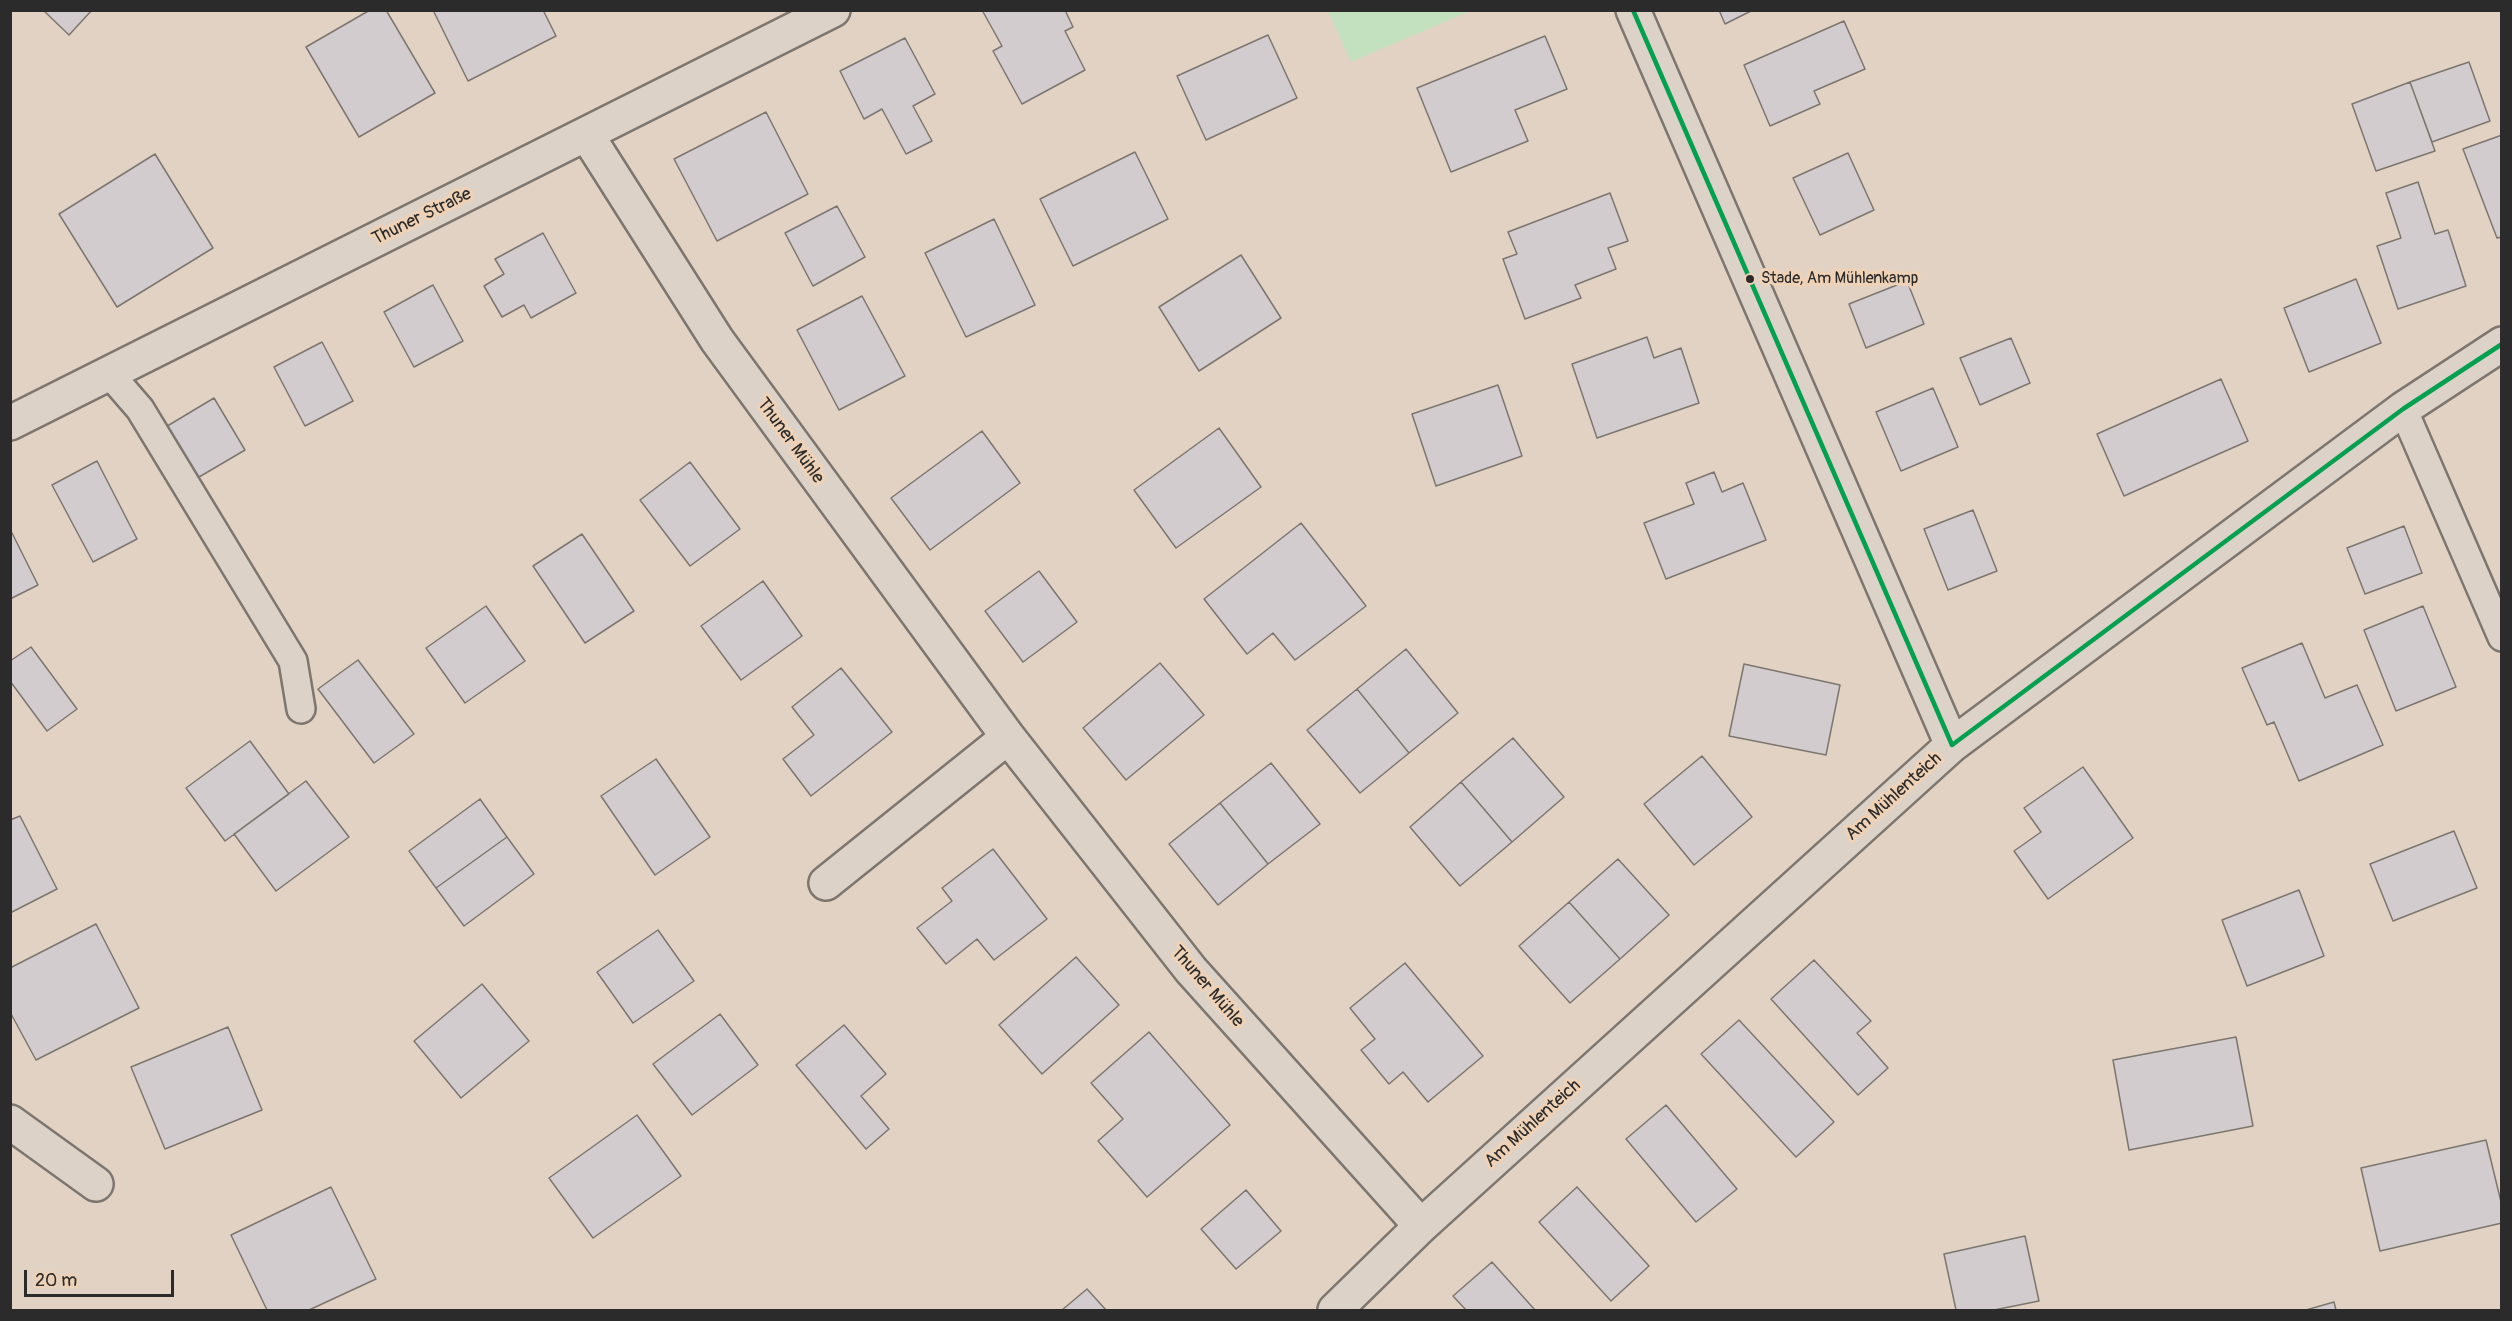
<!DOCTYPE html>
<html>
<head>
<meta charset="utf-8">
<style>
  body { margin:0 }
  #map { position:relative; width:2512px; height:1321px; overflow:hidden; background:#e2d2c3; font-family:Pangolin,sans-serif }
  canvas { display:block }
  .frame { position:absolute; inset:0; border:12px solid #2b2b2b; pointer-events:none }
  .scale { position:absolute; left:24px; top:1270px; width:150px; height:27px; box-sizing:border-box; border:3px solid #2b2b2b; border-top:0; padding-left:8px; font-size:18px; line-height:21px; white-space:nowrap; color:#2b2b2b; -webkit-text-stroke:4px #efd2b6; paint-order:stroke }
</style>
</head>
<body>
<div id="map">
<canvas width="2512" height="1321"></canvas>
<div class="frame"></div>
<div class="scale">20 m</div>
</div>
<script>
const g = document.querySelector('canvas').getContext('2d');
g.lineJoin = 'round';
function paint(path, color) { g.fillStyle = color; g.fill(path, 'evenodd'); }
const poly = rows => new Path2D(rows.map(r => 'M' + r).join(''));
function stroke(path, color, width, dash) { g.strokeStyle = color; g.lineWidth = width; g.lineCap = dash ? 'butt' : 'round'; g.setLineDash(dash || []); g.stroke(path); }
function label(font, color, halo, rows, align = 'center') {
  g.font = font + ' Pangolin,sans-serif'; g.lineWidth = 6; g.setLineDash([]); g.textBaseline = 'middle'; g.strokeStyle = halo; g.fillStyle = color; for (const [text, x, y, turn = 0] of rows) {
    g.save(); g.translate(x, y); g.rotate((+turn || 0) * Math.PI / 180); g.textAlign = isNaN(turn) ? turn : align; if (halo) g.strokeText(text, 0, 0); g.fillText(text, 0, 0); g.restore();
  }
}
const green = poly([
  [1328,11,1470,11,1351,62]
]);
const building = poly([
  [43,10,92,10,69,35,43,10],
  [370,10,386,10,435,93,359,137,306,47,370,10],
  [433,10,543,10,556,36,468,81,433,10],
  [982,10,1065,10,1073,27,1065,31,1085,70,1022,104,993,51,1002,46,982,10],
  [1719,10,1753,10,1725,24,1719,10],
  [1844,21,1865,69,1814,91,1820,104,1770,126,1744,65,1844,21],
  [1268,35,1297,98,1206,140,1177,76,1268,35],
  [1545,36,1567,89,1515,110,1528,141,1451,172,1417,88,1545,36],
  [905,38,935,94,913,106,932,141,906,154,882,109,864,119,840,71,905,38],
  [2469,62,2490,121,2432,142,2410,82,2469,62],
  [2410,82,2435,151,2376,171,2352,104,2410,82],
  [766,112,808,194,717,241,674,159,766,112],
  [2502,135,2502,237,2497,238,2463,149,2502,135],
  [1135,152,1168,219,1073,266,1040,199,1135,152],
  [1848,153,1874,210,1820,235,1793,178,1848,153],
  [155,154,213,248,117,307,59,214,155,154],
  [2418,182,2435,234,2448,230,2466,286,2398,309,2377,246,2401,238,2386,193,2418,182],
  [1610,193,1628,241,1608,248,1616,269,1575,285,1581,298,1525,319,1503,259,1517,254,1508,232,1610,193],
  [837,206,865,257,813,286,785,233,837,206],
  [994,219,1035,305,966,337,925,253,994,219],
  [543,233,576,293,531,318,524,305,502,317,484,286,504,274,495,259,543,233],
  [1241,255,1281,318,1199,371,1159,307,1241,255],
  [2356,279,2381,343,2309,372,2284,308,2356,279],
  [1907,281,1924,324,1866,348,1849,304,1907,281],
  [433,285,463,341,414,367,384,312,433,285],
  [862,296,905,376,839,410,797,330,862,296],
  [1647,337,1654,358,1681,348,1699,403,1597,438,1572,364,1647,337],
  [2011,338,2030,383,1980,405,1960,358,2011,338],
  [322,342,353,401,305,426,274,367,322,342],
  [2221,379,2248,441,2124,496,2097,434,2221,379],
  [1498,385,1522,456,1436,486,1412,414,1498,385],
  [1933,388,1958,447,1901,471,1876,412,1933,388],
  [214,398,245,450,194,480,164,428,214,398],
  [1219,428,1261,487,1176,548,1134,490,1219,428],
  [982,431,1020,483,930,550,891,498,982,431],
  [97,461,137,539,93,562,52,485,97,461],
  [690,462,740,529,690,566,640,500,690,462],
  [1714,472,1722,492,1743,483,1766,540,1666,579,1644,523,1694,504,1686,483,1714,472],
  [1973,510,1997,571,1948,590,1924,529,1973,510],
  [1301,523,1366,606,1295,660,1273,633,1247,654,1204,599,1301,523],
  [2404,526,2422,573,2365,594,2347,548,2404,526],
  [10,529,38,585,10,599,10,529],
  [582,534,634,611,585,643,533,566,582,534],
  [1039,571,1077,622,1023,662,985,611,1039,571],
  [763,581,802,636,741,680,701,626,763,581],
  [486,606,525,661,465,703,426,648,486,606],
  [2423,606,2456,687,2396,711,2364,630,2423,606],
  [2302,643,2325,698,2357,685,2383,745,2299,781,2274,722,2267,725,2242,668,2302,643],
  [31,647,77,709,47,731,10,681,10,661,31,647],
  [1406,649,1458,713,1409,753,1357,689,1406,649],
  [358,660,414,734,374,763,318,689,358,660],
  [1160,663,1204,715,1126,780,1083,728,1160,663],
  [1744,664,1840,685,1826,755,1729,736,1744,664],
  [841,668,892,732,811,796,783,759,814,735,792,707,841,668],
  [1357,689,1409,753,1360,793,1307,730,1357,689],
  [1513,738,1564,797,1512,842,1461,782,1513,738],
  [250,741,289,794,225,841,186,788,250,741],
  [1702,756,1752,817,1694,865,1644,804,1702,756],
  [656,759,710,837,655,875,601,796,656,759],
  [1271,763,1320,824,1268,864,1220,803,1271,763],
  [2083,767,2133,838,2048,899,2014,851,2041,832,2024,808,2083,767],
  [306,781,349,837,276,891,234,834,306,781],
  [1461,782,1512,842,1460,886,1410,827,1461,782],
  [480,799,507,837,436,888,409,851,480,799],
  [1220,803,1268,864,1218,905,1169,844,1220,803],
  [20,816,57,889,10,913,10,820,20,816],
  [2454,831,2477,888,2393,921,2370,864,2454,831],
  [507,837,534,874,464,926,436,888,507,837],
  [993,849,1047,919,994,960,977,939,946,964,917,928,952,901,942,888,993,849],
  [1618,859,1669,915,1620,959,1569,902,1618,859],
  [2299,890,2324,956,2247,986,2222,920,2299,890],
  [1569,902,1620,959,1570,1003,1519,946,1569,902],
  [96,924,139,1008,36,1060,10,1012,10,968,96,924],
  [658,930,694,981,633,1023,597,972,658,930],
  [1076,957,1119,1005,1042,1074,999,1025,1076,957],
  [1814,960,1871,1021,1857,1033,1888,1068,1858,1095,1771,999,1814,960],
  [1405,963,1483,1056,1428,1102,1403,1072,1389,1084,1361,1050,1375,1039,1350,1008,1405,963],
  [482,984,529,1041,461,1098,414,1041,482,984],
  [720,1014,758,1065,692,1115,653,1064,720,1014],
  [1739,1020,1834,1122,1796,1157,1701,1054,1739,1020],
  [844,1025,886,1074,861,1096,889,1129,866,1149,796,1065,844,1025],
  [228,1027,262,1110,165,1149,131,1067,228,1027],
  [1149,1032,1230,1125,1147,1197,1098,1141,1123,1119,1091,1083,1149,1032],
  [2236,1037,2253,1126,2129,1150,2113,1060,2236,1037],
  [1666,1105,1737,1189,1696,1222,1626,1139,1666,1105],
  [637,1115,681,1176,593,1238,549,1178,637,1115],
  [2486,1140,2502,1206,2502,1223,2380,1251,2361,1168,2486,1140],
  [331,1187,376,1279,309,1310,267,1310,231,1235,331,1187],
  [1577,1187,1649,1266,1611,1301,1539,1222,1577,1187],
  [1246,1190,1281,1231,1236,1269,1201,1229,1246,1190],
  [2025,1236,2039,1301,1994,1310,1956,1310,1944,1254,2025,1236],
  [1492,1262,1535,1310,1466,1310,1453,1296,1492,1262],
  [1087,1289,1106,1310,1062,1310,1087,1289],
  [2334,1302,2336,1310,2306,1310,2334,1302]
]);
const service = poly([
  [108,372,140,409,293,661,301,709],
  [2403,409,2502,637]
]);
const minor = poly([
  [1633,10,1952,745],
  [587,135,717,340,1008,737,1191,970,1421,1226],
  [10,423,833,10],
  [826,883,1008,737],
  [10,1122,96,1184],
  [1335,1310,1421,1226,1952,745,2403,409,2502,344]
]);
const bus1 = poly([
  [1633,10,1952,745,2403,409,2502,344]
]);
const markers = [
  [1750,279,5,"#2b2b2b"]
];
const busNames = [
  ["Stade, Am Mühlenkamp",1761,279]
];
const streetNames = [
  ["Thuner Straße",422,217,-26],
  ["Thuner Mühle",790,441,54],
  ["Am Mühlenteich",1894,797,-42],
  ["Thuner Mühle",1207,987,49],
  ["Am Mühlenteich",1533,1124,-42]
];
paint(green, '#c3e1be');
paint(building, '#d2cccf');
stroke(building, '#7d766f', 1.5);
stroke(service, '#7d766f', 32);
stroke(minor, '#7d766f', 38);
stroke(service, '#ddd2c8', 27);
stroke(minor, '#ddd2c8', 33);
stroke(bus1, '#02a04f', 4.5);
for (const [x, y, r, color] of markers) { const dot = new Path2D(); dot.arc(x, y, r, 0, 2 * Math.PI); g.fillStyle = color; g.fill(dot); stroke(dot, '#efd2b6', 2); }
label('16px', '#2b2b2b', '#efd2b6', busNames, 'left');
label('18px', '#2b2b2b', '#efd2b6', streetNames);
</script>
</body>
</html>
